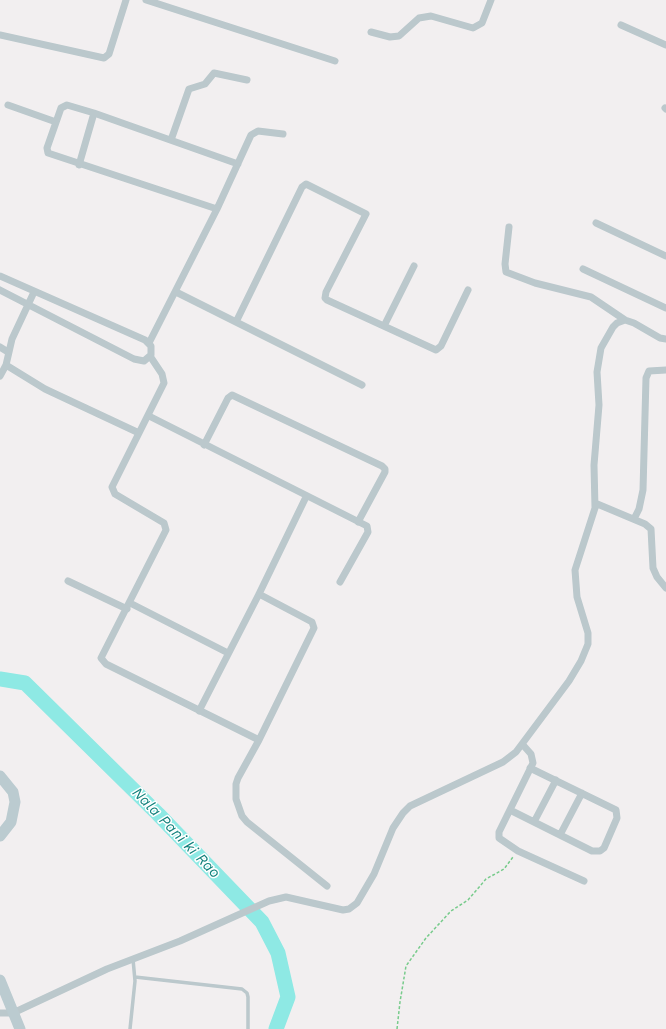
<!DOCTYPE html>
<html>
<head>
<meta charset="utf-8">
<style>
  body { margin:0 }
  canvas { display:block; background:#f2eff0 }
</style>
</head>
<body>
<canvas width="666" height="1029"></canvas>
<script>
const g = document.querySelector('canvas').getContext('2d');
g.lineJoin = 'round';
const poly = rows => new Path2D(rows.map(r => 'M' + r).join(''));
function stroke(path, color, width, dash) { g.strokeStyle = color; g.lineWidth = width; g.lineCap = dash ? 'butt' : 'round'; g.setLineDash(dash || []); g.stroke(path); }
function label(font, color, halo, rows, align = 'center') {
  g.font = font + ' "Work Sans",sans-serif'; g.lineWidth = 3; g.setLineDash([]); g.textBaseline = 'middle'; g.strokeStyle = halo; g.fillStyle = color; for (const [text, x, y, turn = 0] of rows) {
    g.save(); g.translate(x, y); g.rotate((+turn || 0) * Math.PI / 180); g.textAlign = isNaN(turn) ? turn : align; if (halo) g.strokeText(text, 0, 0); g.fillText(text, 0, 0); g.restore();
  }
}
const river = poly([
  [0,679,25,683,158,814,262,922,278,953,288,997,276,1029]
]);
const path = poly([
  [397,1029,400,1002,406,966,426,938,451,911,468,900,486,879,504,869,513,857]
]);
const lane = poly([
  [135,977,242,989,247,993,248,997,248,1029],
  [130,1029,135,981,133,959]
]);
const street = poly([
  [146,0,335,61],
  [621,25,666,45],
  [371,32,390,37,399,36,419,18,431,16,473,28,482,23,491,0],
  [0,35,104,58,109,54,126,0],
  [8,105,56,122],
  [665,108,666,109],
  [171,140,189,89,205,84,214,73,247,80],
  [79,165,94,113],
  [217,209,48,153,47,148,61,108,67,105,94,113,238,164],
  [596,223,666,256],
  [509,227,505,264,506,272,535,283,591,297,625,320],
  [583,269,666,308],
  [0,276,145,340,151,346,151,355,144,361,134,359,0,290],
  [176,292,362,385],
  [236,322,302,187,306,184,366,214,326,292,325,298,327,300,436,350,441,346,468,290],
  [384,326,414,266],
  [149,343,217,209,251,135,258,131,283,134],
  [0,347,8,352],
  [150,356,162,374,164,383,112,487,115,494,164,523,166,530,101,658,106,664,259,740],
  [6,365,45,389,139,433],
  [0,376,6,365,12,339,34,292],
  [149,416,367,526,368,532,340,582],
  [204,445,228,398,232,395,382,466,385,469,385,472,358,522],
  [595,503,645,524,651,529,653,568,657,577,666,588],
  [634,519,639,509,643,490,646,378,649,371,666,370],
  [68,581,127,609],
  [259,594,312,622,314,628,259,740,238,778,236,784,236,799,242,816,247,822,327,886],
  [130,603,228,653],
  [199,711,259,594,306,497],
  [523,745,531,754,533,763,499,832,499,838,518,851,584,881],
  [510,810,592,851,600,851,604,848,617,818,616,810,530,768],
  [534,822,556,780],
  [560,835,582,793],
  [0,1013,13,1013,107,969,180,941,269,901,286,897,343,910,349,909,357,903,374,874,393,828,403,813,410,806,503,762,516,752,569,681,581,661,588,644,588,633,577,597,575,570,595,508,594,465,599,405,597,372,601,348,613,327,617,323,625,320,634,323,660,338,666,339]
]);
const secondary = poly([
  [0,776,13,792,15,802,11,822,0,836],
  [0,980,20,1029]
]);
const waterNames = [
  ["Nala Pani ki Rao",176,833,46]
];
stroke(river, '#8ee9e4', 15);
stroke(path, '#78cb8c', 1.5, [3, 2]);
stroke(lane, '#bbc8cc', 3.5);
stroke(street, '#bbc8cc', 7);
stroke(secondary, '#bbcbd0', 11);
label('italic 15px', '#11817b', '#fff', waterNames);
</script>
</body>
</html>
